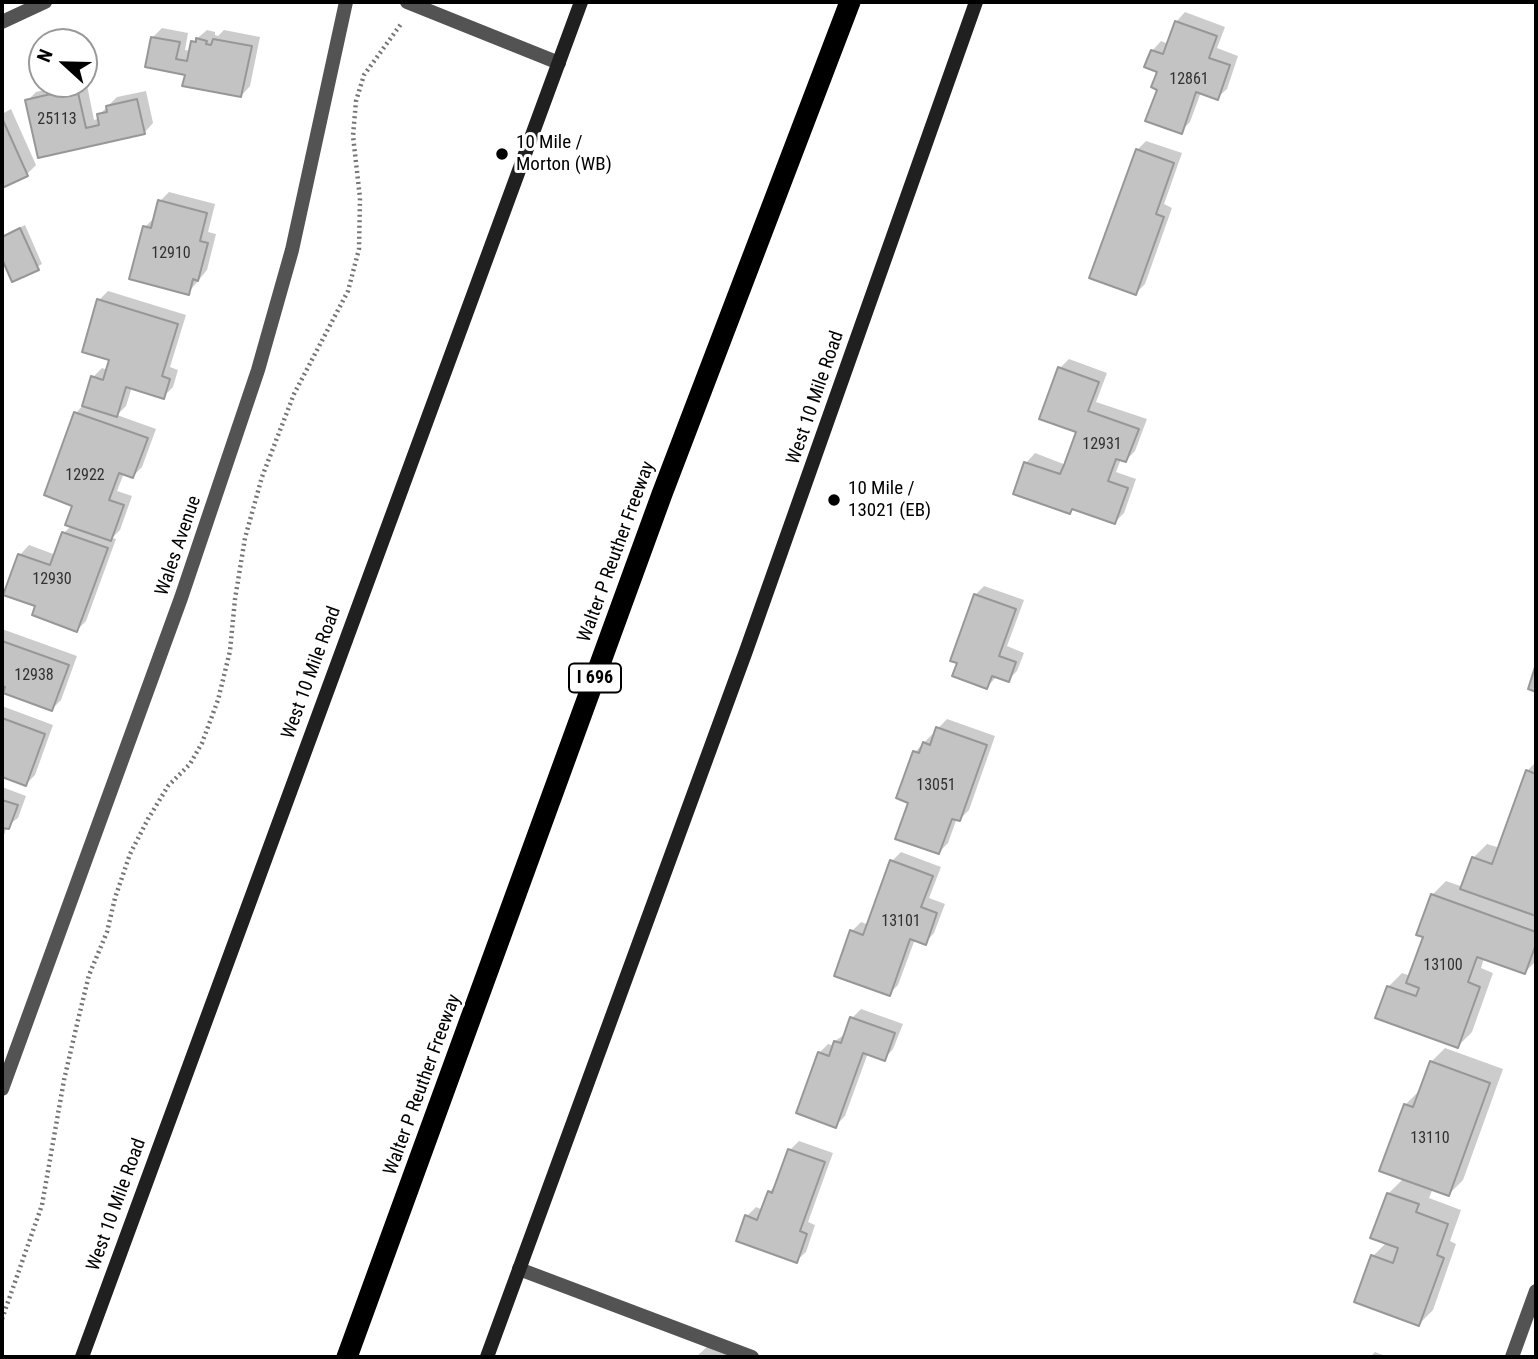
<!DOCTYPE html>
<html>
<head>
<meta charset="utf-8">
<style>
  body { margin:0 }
  #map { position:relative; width:1538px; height:1359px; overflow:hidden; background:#fff; font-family:"Roboto Condensed",sans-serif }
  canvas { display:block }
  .frame { position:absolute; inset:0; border:4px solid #000; pointer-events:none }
  .north { position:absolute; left:28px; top:28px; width:70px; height:70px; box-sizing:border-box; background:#fff; border:2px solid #999; border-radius:50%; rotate:292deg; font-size:19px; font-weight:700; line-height:28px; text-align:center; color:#000 }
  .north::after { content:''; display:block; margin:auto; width:24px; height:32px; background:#000; clip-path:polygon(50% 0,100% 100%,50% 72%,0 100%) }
</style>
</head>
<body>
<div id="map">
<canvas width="1538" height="1359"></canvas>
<div class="frame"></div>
<div class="north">N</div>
</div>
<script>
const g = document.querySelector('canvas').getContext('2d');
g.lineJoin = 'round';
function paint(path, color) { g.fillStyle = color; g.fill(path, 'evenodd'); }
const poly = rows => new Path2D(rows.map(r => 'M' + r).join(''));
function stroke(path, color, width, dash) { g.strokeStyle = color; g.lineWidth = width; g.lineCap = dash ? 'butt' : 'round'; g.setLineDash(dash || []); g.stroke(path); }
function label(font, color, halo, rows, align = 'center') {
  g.font = font + ' "Roboto Condensed",sans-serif'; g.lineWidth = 6; g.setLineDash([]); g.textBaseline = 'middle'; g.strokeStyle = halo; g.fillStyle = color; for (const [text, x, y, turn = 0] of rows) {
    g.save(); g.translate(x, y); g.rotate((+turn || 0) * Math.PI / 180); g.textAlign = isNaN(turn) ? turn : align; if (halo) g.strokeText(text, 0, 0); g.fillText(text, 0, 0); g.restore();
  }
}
const shadow = poly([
  [1185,12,1225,27,1217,48,1238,56,1227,89,1217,98,1201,92,1190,122,1181,131,1159,88,1159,70,1152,51,1161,41,1168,44,1176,22],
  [162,28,188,33,185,50,191,51,193,42,207,30,215,32,215,35,218,36,224,30,260,37,250,86,241,96,187,74,153,37],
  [86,80,94,120,100,118,99,115,117,97,146,91,153,123,144,133,39,156,27,101,36,92,69,84,84,84],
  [11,109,36,165,27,174,2,186,2,114],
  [1146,141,1182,153,1164,204,1172,208,1145,284,1136,293,1137,150],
  [169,192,215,204,208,232,216,234,207,270,188,293,145,227,154,218,160,201],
  [25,225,42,264,13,280,2,254,2,236],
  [108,291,186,315,170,367,178,370,173,387,163,397,132,387,126,406,117,415,156,429,142,467,133,476,124,473,117,491,132,496,120,530,112,538,116,539,86,621,77,630,38,605,20,555,29,545,56,555,64,533,72,525,74,505,46,494,76,413,84,404,93,377,102,368,108,370,111,359,99,300],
  [1069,359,1107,373,1096,402,1147,419,1135,451,1126,460,1121,459,1116,472,1136,479,1124,513,1115,522,1074,507,1070,512,1026,463,1035,453,1066,465,1078,431,1060,368],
  [984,586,1024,600,1007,646,1024,653,1017,671,1008,680,997,676,987,687,975,595],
  [2,629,77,656,61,700,52,709,2,684],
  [2,706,53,725,35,775,26,784,2,775],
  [947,719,995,736,969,810,960,819,957,818,948,843,939,852,911,802,915,752],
  [1536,762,1536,961,1525,972,1484,958,1481,968,1493,973,1472,1032,1458,1046,1377,1017,1388,987,1402,973,1411,976,1425,936,1432,895,1446,881,1463,887,1473,858,1487,844,1500,848,1527,771],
  [2,787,26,796,18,818,7,826,2,841],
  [901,852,941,867,929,898,945,904,934,933,925,943,915,939,898,985,889,994,852,931,861,922,869,925,892,861],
  [861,1009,903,1024,893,1049,884,1059,868,1053,845,1116,835,1126,819,1053,828,1044,834,1046,835,1041,847,1033,852,1018],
  [1445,1048,1503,1069,1463,1180,1449,1194,1433,1188,1429,1198,1461,1210,1450,1241,1456,1244,1433,1310,1419,1324,1373,1256,1387,1242,1388,1194,1404,1178,1405,1105,1419,1091,1431,1062],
  [799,1141,833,1153,808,1222,815,1225,806,1252,796,1261,747,1216,756,1207,763,1210,769,1192,777,1184,790,1150],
  [709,1345,743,1357,696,1357],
  [1375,1352,1388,1357,1370,1357]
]);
const building = poly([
  [1175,21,1217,36,1209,58,1230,65,1218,100,1196,92,1182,134,1145,121,1157,90,1151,87,1157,72,1144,67,1151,50,1163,54,1175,21],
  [151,37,180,42,176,59,187,61,191,41,196,42,196,38,207,41,206,44,211,45,213,39,252,46,241,97,182,86,185,75,145,67,151,37],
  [77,88,86,128,99,125,97,114,107,112,106,106,137,99,145,134,38,158,25,100,77,88],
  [2,118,28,176,2,188,2,118],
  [1136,149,1174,163,1156,214,1164,217,1136,295,1089,278,1136,149],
  [158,200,207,213,200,241,208,243,198,281,193,279,189,295,129,279,143,226,151,228,158,200],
  [20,228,39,270,12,282,2,259,2,237,20,228],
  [97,299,178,324,162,376,170,379,164,399,126,387,117,417,82,406,91,376,103,380,109,360,82,352,97,299],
  [1058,367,1099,382,1088,411,1139,429,1126,462,1116,459,1108,481,1128,488,1115,524,1072,509,1070,514,1013,494,1024,462,1060,474,1064,465,1076,432,1039,419,1058,367],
  [74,412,148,438,133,478,119,473,109,500,124,505,111,541,65,525,72,506,44,495,74,412],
  [62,532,108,548,77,632,32,615,35,606,3,595,18,554,50,565,62,532],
  [974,594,1016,609,999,656,1016,662,1009,682,992,676,987,689,952,676,957,663,950,661,974,594],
  [2,641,69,665,52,711,3,693,5,687,2,686,2,641],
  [1535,667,1536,667,1536,692,1528,689,1535,667],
  [2,718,45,734,26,786,2,777,2,718],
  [936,727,987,745,960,821,952,819,939,854,895,839,908,803,896,798,913,751,919,753,923,742,930,745,936,727],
  [1526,770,1536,774,1536,916,1460,889,1472,857,1492,864,1526,770],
  [2,800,18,805,9,829,2,828,2,800],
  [890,860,933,876,921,907,937,913,926,945,910,939,890,996,834,976,850,930,863,935,890,860],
  [1431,894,1536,932,1536,944,1525,974,1477,957,1468,982,1480,987,1458,1048,1375,1018,1387,986,1416,996,1419,988,1406,983,1423,937,1416,935,1431,894],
  [850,1017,895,1033,885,1061,863,1053,836,1128,796,1113,818,1052,829,1056,834,1041,841,1043,850,1017],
  [1430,1061,1490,1083,1449,1196,1379,1171,1404,1104,1413,1107,1430,1061],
  [788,1149,825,1162,800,1231,807,1234,797,1263,736,1241,745,1215,757,1220,768,1191,772,1193,788,1149],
  [1387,1193,1419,1204,1416,1212,1448,1224,1437,1255,1444,1258,1419,1326,1354,1302,1371,1255,1393,1263,1398,1248,1370,1238,1387,1193]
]);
const path = poly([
  [2,1319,42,1205,64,1080,78,1020,89,975,107,932,115,898,130,854,148,819,168,786,190,764,202,743,218,700,230,651,235,599,245,538,262,477,294,394,348,291,359,249,360,198,353,136,356,101,364,75,401,24]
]);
const service = poly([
  [519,1269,752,1357]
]);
const minor = poly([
  [407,2,559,63],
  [2,22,45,2],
  [2,1089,181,598,258,370,292,250,346,2],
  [1512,1357,1536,1291]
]);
const secondary = poly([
  [82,1357,581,2],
  [487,1357,746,651,976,2]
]);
const motorway = poly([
  [347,1357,662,494,850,2]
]);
const markers = [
  [502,154,7,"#000"],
  [834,500,7,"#000"]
];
const numberNames = [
  ["12861",1189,80],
  ["25113",57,120],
  ["12910",171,254],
  ["12931",1102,445],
  ["12922",85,476],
  ["12930",52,580],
  ["12938",34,676],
  ["13051",936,786],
  ["13101",901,922],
  ["13100",1443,966],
  ["13110",1430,1139]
];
const shields = [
  [595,678,52]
];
const shieldNames = [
  ["I 696",595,678]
];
const poiNames = [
  ["10 Mile /",516,143],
  ["Morton (WB)",516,165],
  ["10 Mile /",848,489],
  ["13021 (EB)",848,511]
];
const streetNames = [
  ["West 10 Mile Road",816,398,-71],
  ["Wales Avenue",179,546,-71],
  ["Walter P Reuther Freeway",617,552,-70],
  ["West 10 Mile Road",312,673,-70],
  ["Walter P Reuther Freeway",423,1085,-70],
  ["West 10 Mile Road",117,1205,-70]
];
paint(shadow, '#0003');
paint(building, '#c3c3c3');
stroke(building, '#979797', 2);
stroke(path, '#757575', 4.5, [2, 3.5]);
stroke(service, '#535353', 14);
stroke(minor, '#535353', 14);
stroke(secondary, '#202020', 14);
stroke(motorway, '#000', 21);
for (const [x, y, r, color] of markers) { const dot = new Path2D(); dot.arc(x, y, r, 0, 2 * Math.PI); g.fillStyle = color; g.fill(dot); stroke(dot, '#fff', 2.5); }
label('16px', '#313131', null, numberNames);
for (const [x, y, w] of shields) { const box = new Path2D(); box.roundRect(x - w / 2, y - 14.5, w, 29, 5); g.fillStyle = '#fff'; g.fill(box); stroke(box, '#000', 2); }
label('bold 18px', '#000', null, shieldNames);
label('19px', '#000', '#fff', poiNames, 'left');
label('19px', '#000', '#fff', streetNames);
</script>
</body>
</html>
